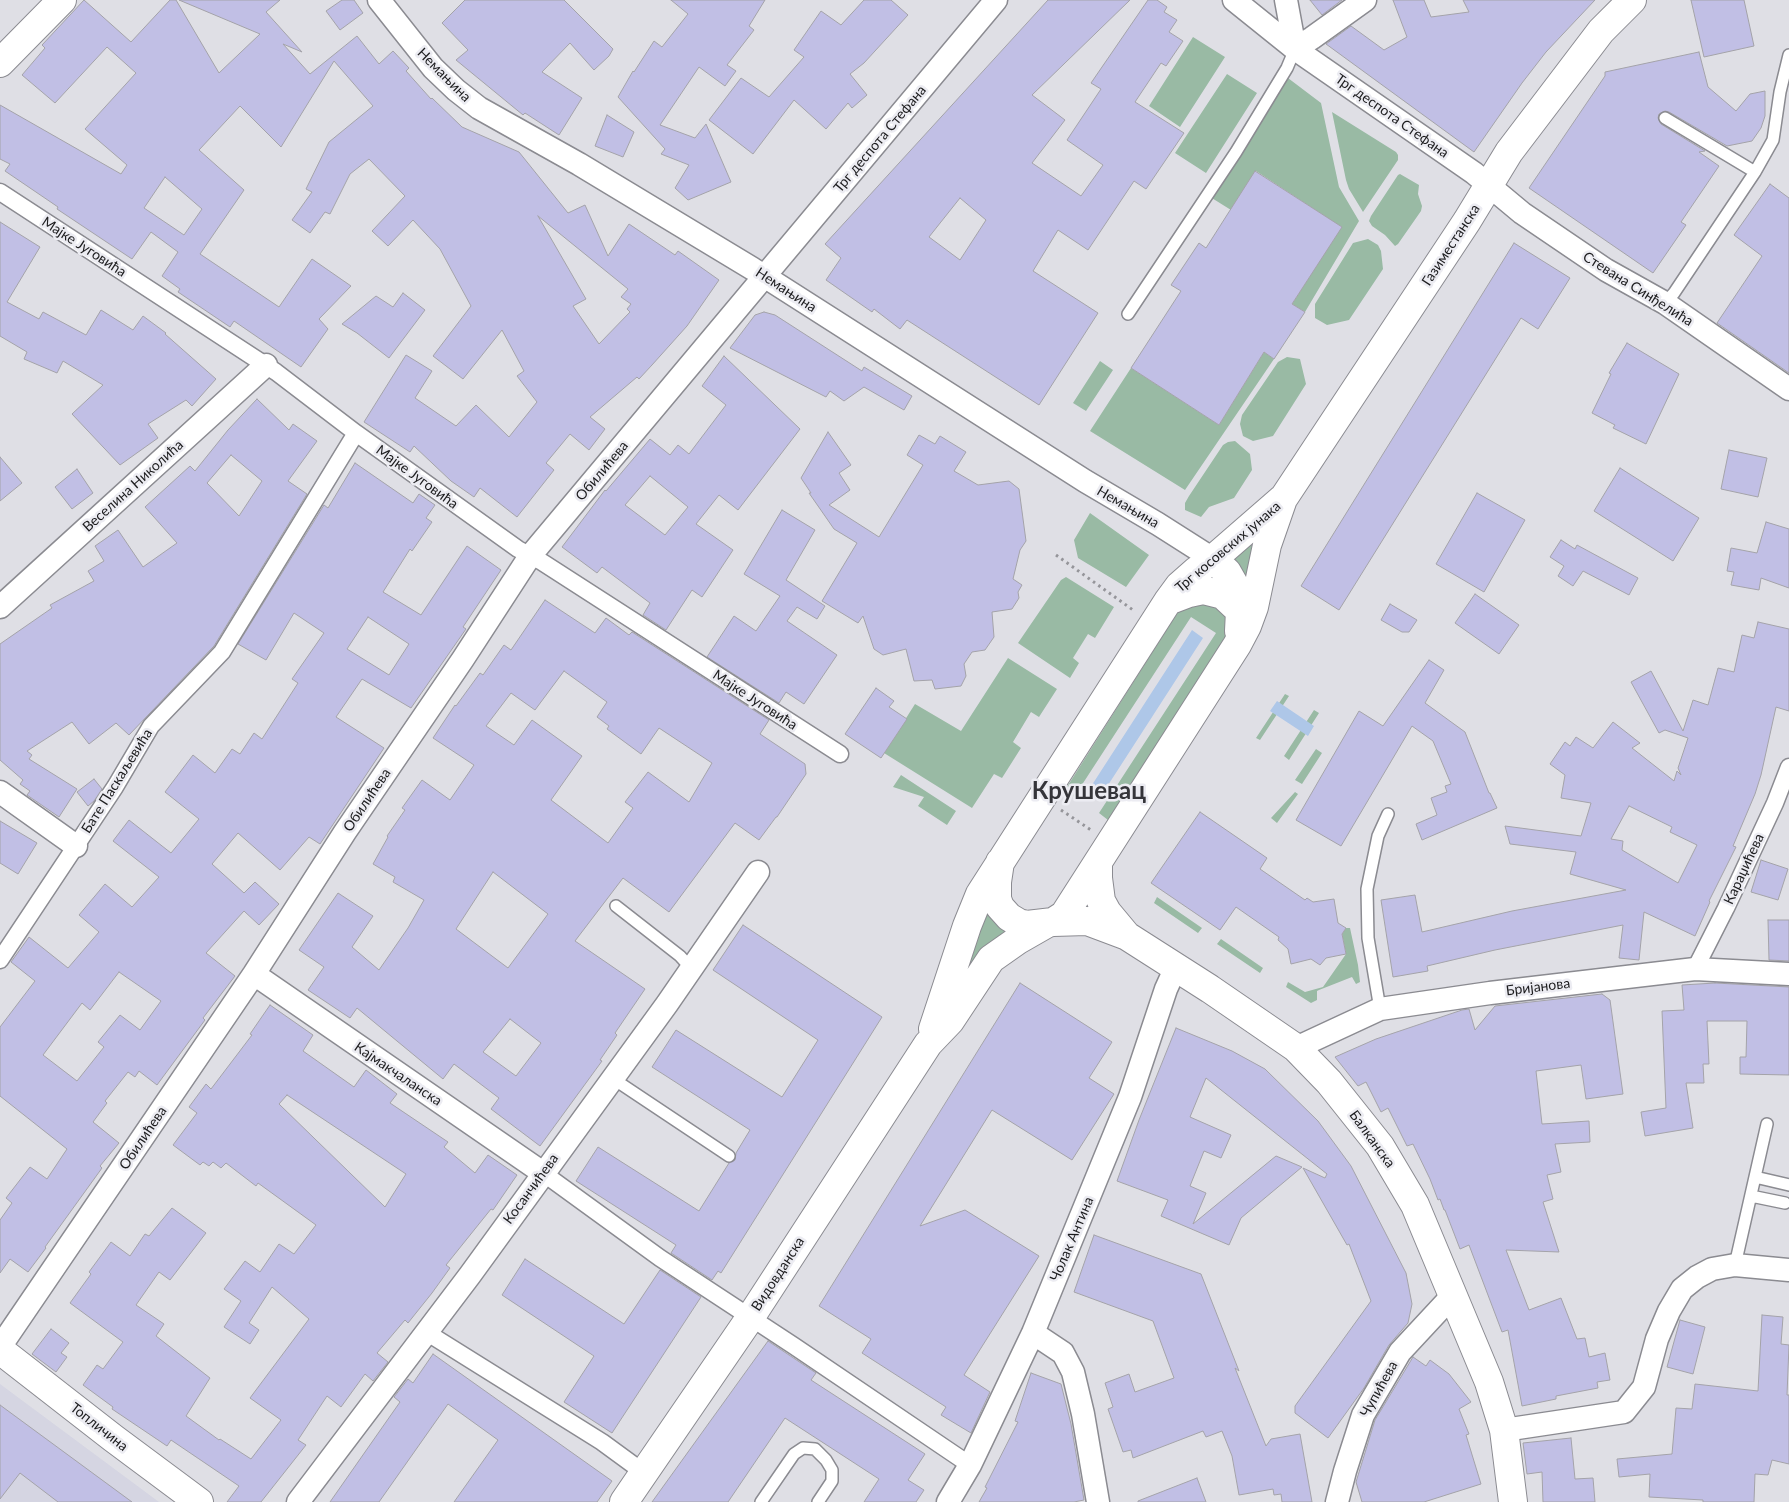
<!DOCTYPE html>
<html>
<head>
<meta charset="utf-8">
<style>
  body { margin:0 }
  canvas { display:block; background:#dfdfe5 }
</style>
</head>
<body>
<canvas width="1789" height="1502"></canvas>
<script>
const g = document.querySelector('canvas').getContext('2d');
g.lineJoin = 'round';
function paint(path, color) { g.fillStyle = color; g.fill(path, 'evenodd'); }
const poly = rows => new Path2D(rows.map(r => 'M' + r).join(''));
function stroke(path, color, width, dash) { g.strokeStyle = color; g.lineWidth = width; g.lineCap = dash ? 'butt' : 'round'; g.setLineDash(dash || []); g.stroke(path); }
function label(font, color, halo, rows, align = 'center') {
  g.font = font + ' Lato,sans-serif'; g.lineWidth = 5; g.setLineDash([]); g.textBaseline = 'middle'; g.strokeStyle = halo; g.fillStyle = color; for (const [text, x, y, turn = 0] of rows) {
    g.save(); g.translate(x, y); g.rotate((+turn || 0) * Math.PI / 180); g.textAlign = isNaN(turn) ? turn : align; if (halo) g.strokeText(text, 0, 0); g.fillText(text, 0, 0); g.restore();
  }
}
const built = poly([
  [0,1384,159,1502,0,1502]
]);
const green = poly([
  [1193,37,1225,57,1180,127,1149,106],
  [1227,74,1257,93,1206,173,1175,153],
  [1284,75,1321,103,1339,187,1359,221,1305,312,1292,304,1341,227,1256,171,1231,210,1207,195],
  [1332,112,1396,152,1398,155,1398,160,1363,212,1349,189,1346,180],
  [1400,174,1419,185,1418,194,1422,206,1421,211,1398,244,1395,246,1385,235,1372,226,1369,221,1371,216,1398,175],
  [1368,239,1378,245,1381,251,1383,269,1349,320,1327,325,1315,318,1315,304,1353,243],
  [1264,352,1274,359,1185,490,1090,431,1131,368,1219,425],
  [1287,357,1300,359,1306,384,1273,436,1253,441,1243,436,1240,424,1242,415,1278,362],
  [1100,361,1113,370,1086,411,1073,403],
  [1235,441,1250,454,1252,470,1234,498,1209,507,1201,517,1185,510,1185,503,1189,496,1223,445,1228,442],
  [1090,513,1149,555,1126,587,1078,558,1074,540],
  [1254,536,1252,588,1228,554],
  [1066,577,1114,607,1095,638,1088,634,1073,658,1079,663,1070,678,1018,643,1061,580],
  [1198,598,1225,607,1228,635,1108,820,1099,813,1216,633,1191,617,1074,797,1065,790,1179,610],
  [1008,658,1057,689,1039,717,1031,712,1013,742,1021,748,1002,778,994,774,972,808,884,753,915,704,961,731],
  [1285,694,1289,696,1260,740,1256,738],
  [1314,710,1319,713,1289,760,1284,756],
  [1316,749,1322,753,1302,784,1295,780],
  [901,775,956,811,947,825,918,806,924,797,893,787],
  [1295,792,1298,794,1277,823,1271,818],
  [1157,897,1202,928,1198,933,1154,903],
  [982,909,989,912,995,923,1013,933,964,984,979,913],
  [1346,928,1350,928,1358,965,1360,982,1356,984,1352,977,1319,990,1317,991,1317,1000,1311,1003,1286,987,1288,982,1305,992,1323,987,1346,954,1342,934],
  [1221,939,1263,968,1260,973,1217,944]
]);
const water = poly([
  [1192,630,1203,638,1101,796,1090,788],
  [1277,701,1314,726,1308,736,1270,711]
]);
const building = poly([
  [84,0,131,42,170,0,176,0,219,73,260,34,179,0,280,0,266,12,302,52,283,44,310,74,357,36,379,64,393,51,409,68,406,71,431,99,432,98,462,127,519,152,568,213,585,205,608,256,629,224,675,255,678,251,719,280,687,326,652,365,639,379,637,377,590,417,605,429,589,450,570,434,546,463,554,470,517,517,480,488,474,497,451,481,414,446,410,452,364,422,406,355,432,371,415,398,456,426,476,405,509,437,537,402,517,376,524,371,502,330,463,379,433,356,471,306,440,249,413,220,388,246,372,231,405,196,369,159,350,174,330,214,325,212,310,233,292,220,312,192,306,189,329,142,373,106,334,61,281,147,240,106,199,150,244,190,200,254,279,307,312,259,351,286,319,319,328,329,301,367,234,321,230,327,178,292,180,289,162,276,178,252,151,232,132,259,57,209,58,207,5,171,10,164,0,159,0,105,121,174,127,165,85,129,136,73,107,47,55,103,22,75,45,48,42,45,84,0],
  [165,177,202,209,184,235,144,208,165,177],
  [538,216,628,289,621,297,631,304,627,309,630,312,599,344,573,306,586,299,538,216],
  [342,0,354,0,363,13,340,30,326,11,342,0],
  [465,0,564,0,613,49,609,56,594,70,570,43,542,72,582,98,559,135,525,113,523,115,456,60,468,50,442,23,465,0],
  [671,0,765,0,749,26,754,30,727,65,736,71,725,86,699,67,660,125,695,138,706,124,731,182,688,200,675,188,689,165,661,154,665,149,618,97,633,71,634,72,654,41,662,47,688,14,671,0],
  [864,0,891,0,908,15,864,63,850,74,867,95,852,108,848,103,826,129,794,100,753,154,709,120,741,78,769,97,804,57,794,50,821,11,841,25,864,0],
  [1048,0,1130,0,1032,95,1065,120,1032,163,1081,196,1103,165,1067,140,1101,89,1091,83,1148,0,1157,0,1167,7,1164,12,1177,20,1169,32,1183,41,1166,66,1161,63,1135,102,1184,133,1146,189,1134,181,1088,250,1058,230,1033,271,1098,313,1039,405,907,320,900,329,874,309,872,312,826,280,841,258,825,244,1048,0],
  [960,198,986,220,960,260,929,237,960,198],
  [1310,0,1342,0,1322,15,1310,0],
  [1393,0,1424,0,1431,17,1469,12,1463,0,1595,0,1546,52,1522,83,1474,152,1326,44,1351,26,1384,50,1407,37,1393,0],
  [1691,0,1744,0,1754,46,1704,57,1691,0],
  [1699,52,1708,87,1736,111,1750,94,1765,91,1765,116,1761,128,1752,141,1727,146,1669,112,1665,111,1659,114,1658,118,1661,124,1705,151,1699,152,1719,166,1681,222,1686,225,1653,273,1529,188,1605,76,1605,72,1699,52],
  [607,115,634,132,623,157,595,146,607,115],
  [1255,171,1342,227,1292,304,1305,312,1274,359,1264,352,1219,425,1131,368,1181,291,1171,285,1199,243,1206,248,1255,171],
  [1770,184,1789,198,1789,373,1717,323,1762,256,1734,235,1770,184],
  [0,222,40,247,7,302,39,319,43,312,86,335,101,310,133,330,143,316,166,333,165,334,216,379,192,406,186,400,148,424,158,438,120,465,72,414,103,385,63,361,57,373,24,359,27,352,0,336,0,222],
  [1514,243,1570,278,1538,329,1521,318,1339,610,1301,586,1514,243],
  [403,293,425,310,389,358,357,333,342,324,376,296,393,307,403,293],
  [764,312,775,315,862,371,864,367,912,396,904,410,864,387,844,401,830,391,826,397,730,348,755,315,764,312],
  [1627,343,1679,374,1646,444,1613,428,1615,425,1592,413,1611,374,1609,373,1627,343],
  [724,356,800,429,738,510,719,495,696,524,733,550,702,597,692,590,666,630,643,615,650,603,602,567,597,573,562,547,605,490,606,491,650,439,670,455,678,445,689,454,726,405,702,386,724,356],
  [650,476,688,507,665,535,625,505,650,476],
  [257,399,289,430,293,424,317,441,288,481,307,494,214,646,129,735,116,723,89,744,72,722,27,751,32,755,29,759,77,789,59,817,27,795,30,791,20,784,23,780,0,760,0,644,52,608,50,605,94,581,88,571,104,561,95,546,118,530,143,567,177,543,145,507,190,466,195,471,228,430,257,399],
  [231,455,262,481,239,516,207,483,231,455],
  [828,432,851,465,839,473,850,490,829,505,879,537,923,465,907,455,919,435,935,444,940,436,966,452,954,471,978,485,1009,481,1019,489,1026,541,1020,550,1013,579,1022,585,1018,592,1019,598,1012,609,992,612,994,637,985,650,972,652,964,664,966,676,961,686,935,689,932,680,914,681,906,649,883,655,874,649,863,616,858,623,822,601,857,543,834,529,809,493,811,493,801,478,828,432],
  [1729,450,1767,458,1758,497,1721,489,1729,450],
  [0,457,22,483,0,501,0,457],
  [355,463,413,503,419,494,435,505,426,518,432,522,412,551,410,549,383,592,421,615,467,546,501,570,463,627,466,629,411,708,362,679,336,717,384,748,320,844,309,837,280,870,238,833,212,864,244,893,255,882,279,904,259,925,244,911,206,953,235,976,203,1018,205,1020,157,1085,139,1071,135,1077,128,1072,105,1101,107,1103,93,1122,119,1143,100,1166,102,1168,45,1247,46,1248,28,1272,10,1259,0,1273,0,1220,12,1203,6,1198,30,1167,47,1179,67,1149,0,1096,0,1027,35,981,11,962,29,937,68,968,99,932,79,915,105,884,132,907,159,877,113,841,129,820,171,853,199,819,165,792,193,755,215,773,232,749,240,754,254,733,262,739,298,683,292,679,324,633,294,613,266,660,238,644,324,505,328,508,355,463],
  [368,617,409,644,389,675,347,649,368,617],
  [119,972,161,1001,140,1030,120,1015,98,1042,104,1047,77,1081,43,1055,82,1003,90,1010,119,972],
  [1620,468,1699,518,1673,561,1594,511,1620,468],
  [77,469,93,493,72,509,55,487,77,469],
  [1477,493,1525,520,1484,592,1436,564,1477,493],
  [782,510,815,530,786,580,825,606,817,619,797,607,787,621,837,655,804,704,786,692,779,703,707,657,734,616,756,631,780,596,744,574,782,510],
  [1766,522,1789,529,1789,588,1761,578,1759,590,1731,585,1734,572,1727,571,1731,548,1757,553,1766,522],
  [1561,540,1575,549,1577,545,1638,578,1629,595,1583,571,1573,586,1558,576,1564,566,1550,557,1561,540],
  [1475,594,1519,625,1499,654,1455,623,1475,594],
  [545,600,595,633,606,618,629,635,632,632,769,720,760,734,805,764,806,774,777,817,776,817,759,840,735,823,669,912,623,878,575,941,645,989,615,1033,617,1035,600,1060,602,1061,540,1146,491,1109,499,1098,454,1064,443,1079,357,1008,350,1018,308,990,324,967,299,950,338,893,373,916,352,947,379,970,408,928,424,900,393,882,395,877,373,864,388,837,387,836,405,810,402,808,422,780,450,800,474,765,433,738,455,705,456,706,480,673,483,675,504,645,511,650,545,600],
  [564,671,607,702,597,717,609,726,607,729,641,754,659,728,712,763,689,802,648,772,625,802,633,808,608,843,551,800,582,756,532,720,514,745,486,726,511,693,535,710,564,671],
  [493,872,548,914,508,968,456,929,493,872],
  [510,1019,541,1043,516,1076,483,1052,510,1019],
  [1390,604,1417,620,1409,632,1402,632,1381,620,1390,604],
  [1758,622,1789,629,1789,711,1776,707,1761,775,1755,794,1733,846,1736,847,1709,901,1710,902,1695,936,1644,912,1639,960,1619,958,1623,925,1495,950,1427,966,1428,971,1393,977,1381,900,1415,895,1422,932,1512,911,1626,890,1570,874,1576,852,1510,844,1505,826,1581,836,1591,803,1561,798,1565,775,1550,764,1565,742,1570,746,1576,737,1593,748,1613,722,1640,743,1632,748,1674,781,1677,771,1681,775,1678,768,1688,738,1665,730,1659,733,1631,682,1651,671,1683,731,1693,700,1708,705,1718,668,1734,672,1742,635,1754,638,1758,622],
  [1629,806,1672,827,1670,832,1697,845,1678,883,1622,850,1623,841,1611,839,1629,806],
  [1429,660,1444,670,1425,703,1465,732,1489,793,1490,793,1497,808,1422,840,1416,824,1437,815,1431,798,1447,792,1445,786,1451,784,1433,741,1412,726,1341,846,1296,820,1359,711,1383,726,1429,660],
  [876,688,894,701,889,707,907,719,881,758,845,734,876,688],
  [94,779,102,789,94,801,88,806,77,792,94,779],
  [1200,812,1267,858,1260,869,1305,900,1307,898,1313,902,1334,899,1338,923,1346,928,1342,934,1346,954,1326,958,1320,965,1311,959,1291,964,1288,949,1278,940,1279,937,1236,907,1220,930,1151,883,1200,812],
  [0,821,37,843,18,874,0,863,0,821],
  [1761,860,1788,869,1778,900,1751,892,1761,860],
  [1768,920,1789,920,1789,961,1769,960,1768,920],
  [743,925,882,1017,721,1273,718,1271,712,1280,671,1253,676,1245,576,1181,598,1147,699,1211,729,1163,735,1160,736,1153,750,1130,652,1067,676,1030,782,1097,818,1040,713,970,743,925],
  [1020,983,1112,1042,1089,1078,1114,1094,1072,1160,992,1110,920,1226,965,1210,1039,1256,964,1375,990,1392,971,1433,941,1415,946,1407,862,1353,871,1339,819,1306,1020,983],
  [1715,983,1789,987,1789,1075,1740,1074,1740,1057,1746,1057,1747,1021,1707,1021,1709,1064,1703,1064,1704,1083,1686,1083,1693,1128,1645,1136,1641,1112,1666,1108,1662,1011,1684,1010,1682,985,1715,983],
  [1602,994,1610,1000,1623,1094,1586,1099,1581,1065,1536,1071,1542,1124,1589,1121,1590,1142,1555,1144,1561,1172,1547,1175,1553,1199,1543,1202,1559,1252,1506,1250,1529,1310,1561,1298,1577,1339,1585,1338,1589,1357,1605,1353,1610,1380,1597,1382,1598,1388,1556,1396,1556,1399,1522,1406,1508,1330,1502,1332,1469,1245,1460,1249,1445,1210,1444,1210,1440,1199,1438,1200,1430,1179,1413,1144,1407,1146,1388,1108,1381,1112,1366,1082,1358,1086,1335,1057,1376,1039,1462,1010,1469,1009,1475,1030,1495,1006,1602,994],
  [270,1005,313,1035,303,1051,354,1087,366,1070,397,1094,390,1103,448,1142,444,1147,475,1173,488,1155,517,1175,493,1210,491,1209,446,1265,450,1268,432,1293,408,1323,405,1320,377,1353,388,1362,373,1381,365,1374,341,1407,327,1396,298,1440,306,1445,261,1502,227,1502,239,1486,171,1440,167,1446,112,1409,113,1407,83,1385,97,1365,103,1369,123,1342,70,1303,91,1274,89,1272,111,1242,130,1256,145,1234,149,1236,172,1208,206,1233,170,1280,159,1272,136,1305,164,1324,156,1336,210,1378,186,1416,219,1440,220,1439,251,1459,281,1420,250,1398,309,1319,272,1287,249,1323,259,1330,250,1344,224,1327,241,1301,224,1289,245,1261,260,1272,279,1244,294,1254,316,1225,258,1183,256,1186,226,1163,221,1168,213,1162,209,1166,203,1162,200,1165,173,1145,197,1113,189,1107,206,1084,211,1089,252,1035,250,1034,270,1005],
  [287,1095,406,1174,385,1207,279,1104,287,1095],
  [1176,1028,1232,1051,1265,1069,1318,1121,1351,1166,1406,1273,1412,1304,1408,1323,1389,1345,1364,1388,1328,1438,1295,1413,1295,1406,1371,1301,1349,1244,1347,1245,1303,1168,1325,1178,1327,1174,1206,1078,1190,1117,1231,1135,1221,1158,1204,1151,1190,1186,1206,1193,1193,1224,1276,1156,1302,1167,1241,1218,1229,1245,1161,1216,1168,1200,1117,1181,1139,1120,1176,1028],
  [1094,1235,1201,1274,1239,1371,1235,1368,1266,1446,1271,1439,1300,1434,1312,1502,1282,1502,1281,1494,1274,1495,1273,1489,1239,1495,1232,1456,1222,1431,1206,1437,1203,1431,1133,1458,1131,1450,1123,1452,1108,1409,1113,1407,1105,1383,1129,1374,1135,1392,1174,1378,1153,1321,1074,1292,1094,1235],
  [525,1259,624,1324,660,1270,701,1297,612,1433,564,1402,594,1356,502,1295,525,1259],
  [1762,1315,1783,1317,1781,1344,1789,1345,1787,1395,1789,1395,1789,1464,1772,1460,1768,1475,1755,1474,1754,1502,1703,1502,1703,1500,1649,1497,1650,1474,1619,1477,1617,1459,1672,1454,1676,1408,1692,1409,1695,1384,1758,1391,1762,1315],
  [1680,1320,1705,1327,1693,1374,1667,1367,1680,1320],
  [51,1329,69,1343,61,1353,67,1357,56,1372,32,1354,51,1329],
  [768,1341,816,1373,811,1380,925,1454,908,1480,924,1490,916,1502,864,1502,879,1479,785,1418,728,1502,652,1502,768,1341],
  [433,1354,612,1481,597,1502,454,1502,498,1440,448,1404,379,1502,330,1502,400,1402,394,1397,408,1379,413,1383,433,1354],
  [1413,1357,1426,1366,1430,1360,1449,1374,1471,1402,1459,1409,1469,1434,1466,1435,1481,1484,1424,1502,1362,1502,1356,1482,1375,1420,1413,1357],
  [1031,1373,1061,1384,1071,1424,1084,1500,1074,1502,979,1502,987,1488,985,1487,1018,1422,1015,1421,1031,1373],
  [0,1405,132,1502,58,1502,20,1473,0,1499,0,1405],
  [1571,1438,1575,1479,1593,1478,1595,1502,1543,1502,1542,1472,1527,1474,1523,1443,1571,1438],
  [1197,1478,1206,1502,1138,1502,1138,1501,1197,1478]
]);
const path = poly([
  [1056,555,1133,610],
  [1061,810,1091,830]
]);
const service = poly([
  [1665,118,1755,172],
  [1665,303,1674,293,1755,172,1773,140,1780,92,1789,55],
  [1128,314,1236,152,1287,68,1295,49],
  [616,906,680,956,691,968],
  [1380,1009,1368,938,1367,889,1378,836,1388,814],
  [614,1076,621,1084,729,1156],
  [1755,1177,1789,1185],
  [1751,1196,1785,1203],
  [1735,1265,1767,1124],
  [761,1502,794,1454,803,1448,815,1449,826,1460,832,1470,832,1481,818,1502]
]);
const pedestrian = poly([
  [0,192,276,372,356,433,518,549,542,562,840,754],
  [0,960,115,787,151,726,222,652,356,433],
  [1695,969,1726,908,1775,803,1789,767],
  [543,1173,660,1258,794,1346,970,1465],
  [426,1332,602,1442,643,1472]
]);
const minor = poly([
  [379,0,433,68,456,90,479,108,579,164,753,269,1085,481,1158,524,1213,559],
  [1234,0,1295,49,1474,173,1522,213,1606,270,1665,303,1789,389],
  [1286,0,1295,49,1312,38,1365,0],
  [0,607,266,365],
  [0,792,76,846],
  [254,974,543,1173],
  [1296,1048,1380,1009,1490,993,1695,969,1789,974],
  [1033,1333,1063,1353,1073,1372,1083,1414,1098,1502],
  [0,1347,254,974,345,832,463,659,530,556,996,0],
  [1504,1430,1624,1412,1644,1387,1657,1339,1669,1311,1682,1289,1697,1277,1712,1269,1735,1265,1789,1270],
  [298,1502,470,1275,667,1004,758,872],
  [948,1502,970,1465,1033,1333,1130,1097,1166,989,1176,967],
  [1337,1502,1345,1471,1363,1415,1400,1352,1453,1295]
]);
const tertiary = poly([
  [0,63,62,0],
  [0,1350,113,1438,199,1502]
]);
const secondary = poly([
  [1213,559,1227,572,1235,586,1240,611,1239,631],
  [1168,601,1189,593,1203,590,1223,595,1240,611],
  [1000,862,997,882,997,899,1000,907,1009,917,1019,923,1027,925,1053,922,1064,915,1237,645,1247,626,1254,607,1267,545,1283,499,1467,221,1509,152,1601,31,1632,0],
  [1098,864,1098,878,1101,901,1107,912,1127,936],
  [1053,922,1087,921,1127,936,1210,989,1296,1048,1329,1082,1380,1146,1415,1205,1489,1382,1504,1430,1513,1502],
  [933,1029,967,926,980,894,1168,601,1179,586,1196,571,1213,559,1282,499],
  [624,1502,750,1318,928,1044,950,1021,991,959,1018,940,1046,924]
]);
const streetNames = [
  ["Немањина",444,75,45],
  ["Трг деспота Стефана",1392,116,35],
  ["Трг деспота Стефана",880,139,-50],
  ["Газиместанска",1451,245,-57],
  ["Мајке Југовића",84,247,33],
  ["Стевана Синђелића",1638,289,32],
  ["Немањина",786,290,33],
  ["Обилићева",602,471,-50],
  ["Мајке Југовића",417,477,36],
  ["Веселина Николића",133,486,-42],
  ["Немањина",1128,507,30],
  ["Трг косовских јунака",1228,547,-40],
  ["Мајке Југовића",755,700,33],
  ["Бате Паскаљевића",117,781,-58],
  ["Обилићева",367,800,-56],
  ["Караџићева",1744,869,-65],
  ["Бријанова",1538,987,-7],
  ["Кајмакчаланска",398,1074,34],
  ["Обилићева",143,1138,-56],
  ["Балканска",1372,1139,54],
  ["Косанчићева",531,1189,-54],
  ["Чолак Антина",1072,1239,-67],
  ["Видовданска",778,1274,-57],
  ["Чупићева",1379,1389,-61],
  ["Топличина",99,1427,38]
];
const townNames = [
  ["Крушевац",1089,791]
];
paint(built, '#d5d5e2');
paint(green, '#99baa4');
paint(water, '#aec7e8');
paint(building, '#c1bfe5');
stroke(building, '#a4a3a9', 1);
stroke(service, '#8b8b91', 14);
stroke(pedestrian, '#8b8b91', 19);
stroke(minor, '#8b8b91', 25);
stroke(tertiary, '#8b8b91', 30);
stroke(secondary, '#8b8b91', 30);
stroke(path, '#95959a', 3, [2.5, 4]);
stroke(service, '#fff', 11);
stroke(pedestrian, '#fff', 16);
stroke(minor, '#fff', 22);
stroke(tertiary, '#fff', 28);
stroke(secondary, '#fff', 28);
label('14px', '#1c1c1e', '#ececf2', streetNames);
label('bold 24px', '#35353a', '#ececf2', townNames);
</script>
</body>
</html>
